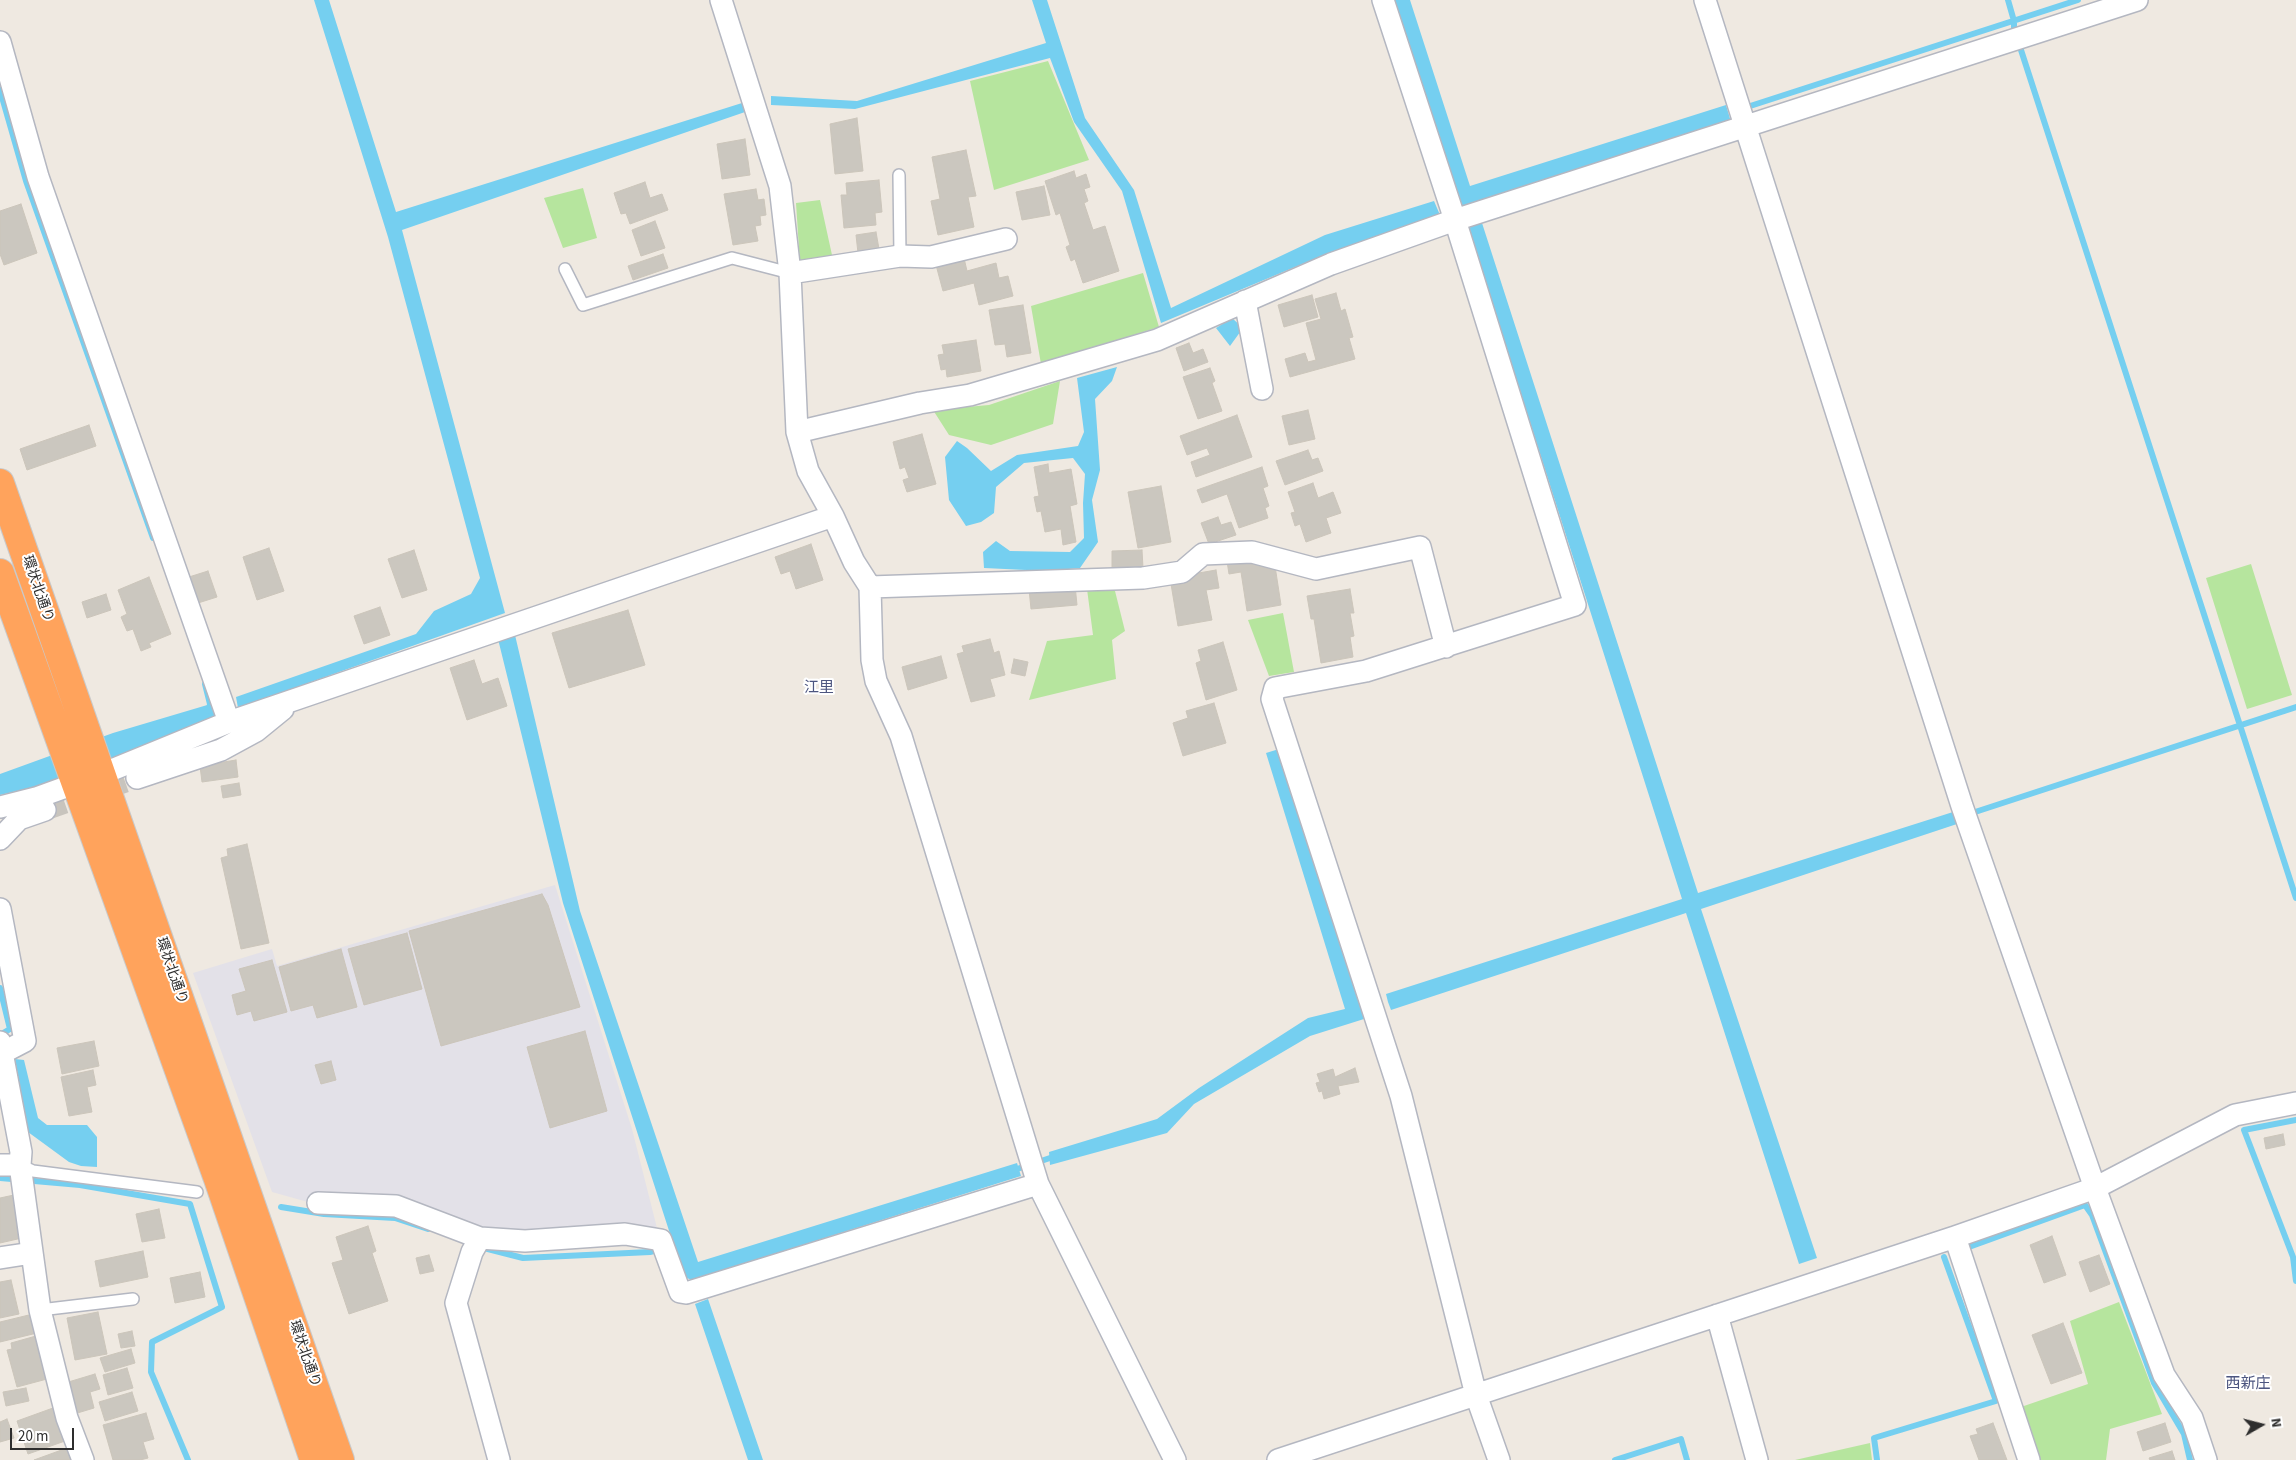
<!DOCTYPE html>
<html>
<head>
<meta charset="utf-8">
<style>
  body { margin:0 }
  #map { position:relative; width:2296px; height:1460px; overflow:hidden; background:#efe9e1; font-family:"Source Sans 3",sans-serif }
  canvas { display:block }
  .north { position:absolute; left:2236px; top:1400px; width:50px; height:50px; -webkit-text-stroke:4px #fff; paint-order:stroke; rotate:82deg; font-size:14px; font-weight:700; line-height:20px; text-align:center; color:#2e2e2e }
  .north::after { content:''; display:block; margin:auto; width:18px; height:22px; background:#2e2e2e; clip-path:polygon(50% 0,100% 100%,50% 72%,0 100%) }
  .scale { position:absolute; left:10px; top:1428px; width:64px; height:22px; box-sizing:border-box; border:2px solid #2e2e2e; border-top:0; padding-left:6px; font-size:15px; line-height:18px; white-space:nowrap; color:#2e2e2e; -webkit-text-stroke:4px #fff; paint-order:stroke }
</style>
</head>
<body>
<div id="map">
<canvas width="2296" height="1460"></canvas>
<div class="north">N</div>
<div class="scale">20 m</div>
</div>
<script>
const g = document.querySelector('canvas').getContext('2d');
g.lineJoin = 'round';
function paint(path, color) { g.fillStyle = color; g.fill(path, 'evenodd'); }
const poly = rows => new Path2D(rows.map(r => 'M' + r).join(''));
function stroke(path, color, width, dash) { g.strokeStyle = color; g.lineWidth = width; g.lineCap = dash ? 'butt' : 'round'; g.setLineDash(dash || []); g.stroke(path); }
function label(font, color, halo, rows, align = 'center') {
  g.font = font + ' "Source Sans 3","Noto Sans JP",sans-serif'; g.lineWidth = 4; g.setLineDash([]); g.textBaseline = 'middle'; g.strokeStyle = halo; g.fillStyle = color; for (const [text, x, y, turn = 0] of rows) {
    g.save(); g.translate(x, y); g.rotate((+turn || 0) * Math.PI / 180); g.textAlign = isNaN(turn) ? turn : align; if (halo) g.strokeText(text, 0, 0); g.fillText(text, 0, 0); g.restore();
  }
}
const industrial = poly([
  [555,885,632,1129,658,1232,479,1233,395,1201,315,1204,272,1192,193,973,272,949,277,966]
]);
const green = poly([
  [1048,61,1089,160,994,190,970,81],
  [583,188,597,238,563,248,544,198],
  [820,200,832,255,800,264,796,203],
  [1143,273,1159,327,1041,364,1031,306],
  [1060,381,1053,424,991,445,949,435,933,410,989,405],
  [2251,564,2292,695,2247,709,2206,578],
  [1087,589,1115,591,1125,631,1112,640,1116,679,1029,700,1047,641,1093,635],
  [1283,613,1294,672,1269,676,1248,620],
  [2119,1302,2162,1414,2110,1429,2106,1460,2039,1460,2021,1407,2088,1384,2070,1321],
  [1870,1443,1872,1460,1795,1460]
]);
const water = poly([
  [314,0,329,0,396,212,742,103,745,112,402,230,505,613,238,708,236,697,416,634,434,611,471,594,480,578,388,237],
  [1032,0,1047,0,1085,118,1134,190,1171,308,1325,235,1434,201,1440,215,1331,252,1161,323,1122,191,1074,122,1050,58,855,109,771,105,771,96,857,101,1046,43],
  [1393,0,1410,0,1470,186,1726,105,1731,122,1460,207],
  [1482,223,1698,893,1953,812,1957,824,1701,909,1817,1258,1799,1264,1686,913,1391,1010,1388,1002,1386,994,1682,899,1468,228],
  [1232,318,1243,328,1230,346,1216,328],
  [1117,367,1112,381,1095,399,1100,470,1092,500,1098,542,1080,568,1047,571,984,568,983,552,996,541,1010,551,1070,552,1084,538,1083,503,1085,474,1073,458,1024,463,996,487,994,513,981,522,966,526,949,500,945,457,957,441,967,448,991,471,1017,455,1078,446,1084,432,1077,378],
  [515,635,580,911,698,1262,1017,1163,1021,1176,692,1280,684,1277,563,903,498,639],
  [214,703,218,716,122,757,44,785,0,795,0,774,113,733],
  [1279,749,1364,1019,1310,1036,1194,1104,1167,1133,1050,1165,1049,1152,1157,1119,1199,1088,1308,1018,1345,1009,1266,753],
  [15,1059,24,1060,38,1118,47,1125,87,1125,97,1137,97,1167,81,1166,69,1162,28,1132],
  [708,1299,763,1460,748,1460,695,1304]
]);
const stream = poly([
  [2008,0,2014,21,2014,29],
  [2021,50,2296,898],
  [0,90,26,181,153,538],
  [1744,108,2078,0],
  [205,684,210,704,209,711],
  [1969,814,2296,707],
  [0,988,10,1029,0,1035],
  [2296,1120,2244,1130,2293,1257,2296,1281],
  [1011,1171,1056,1156],
  [0,1178,80,1185,190,1204,222,1307,152,1342,151,1372,188,1460],
  [281,1207,324,1214,395,1218,428,1229],
  [480,1247,523,1258,650,1252,661,1249],
  [1969,1247,2085,1205,2092,1215,2154,1383,2184,1434,2190,1460],
  [1615,1460,1681,1439,1687,1460],
  [1877,1460,1874,1438,1996,1401,1944,1257]
]);
const building = poly([
  [857,118,863,171,835,174,830,124,857,118],
  [745,139,750,175,722,179,717,144,745,139],
  [966,150,976,196,968,197,974,227,938,235,931,201,940,199,932,157,966,150],
  [1074,171,1076,178,1086,174,1090,187,1084,189,1088,201,1084,203,1093,230,1105,226,1119,271,1083,283,1075,259,1071,261,1066,247,1070,245,1060,213,1056,215,1045,181,1074,171],
  [879,180,882,212,875,213,876,225,844,228,841,195,847,195,846,183,879,180],
  [645,182,650,198,662,194,668,210,630,224,626,213,621,214,614,193,645,182],
  [1044,186,1050,215,1022,220,1016,192,1044,186],
  [756,189,758,200,764,199,766,215,760,216,761,225,755,226,758,241,733,245,724,194,756,189],
  [21,204,37,253,4,265,0,254,0,211,21,204],
  [655,221,665,248,641,256,632,230,655,221],
  [876,232,879,249,858,253,856,235,876,232],
  [663,254,668,268,633,280,628,266,663,254],
  [964,258,967,271,996,263,999,278,1008,276,1013,296,979,305,974,283,943,291,936,265,964,258],
  [1336,293,1341,311,1345,309,1353,337,1349,338,1355,359,1290,377,1285,359,1305,353,1308,362,1316,360,1306,323,1321,319,1315,299,1336,293],
  [1312,295,1318,317,1284,327,1278,305,1312,295],
  [1023,305,1031,353,1007,357,1005,344,995,345,989,310,1023,305],
  [976,340,981,371,947,377,946,369,941,370,938,355,944,354,942,345,976,340],
  [1189,343,1193,353,1203,349,1208,362,1184,371,1176,348,1189,343],
  [1210,368,1215,381,1212,383,1222,411,1198,419,1183,377,1210,368],
  [1308,410,1315,439,1289,445,1282,416,1308,410],
  [1237,415,1252,457,1196,477,1191,462,1210,455,1207,448,1187,455,1180,436,1237,415],
  [89,425,96,446,27,470,20,449,89,425],
  [922,434,936,484,907,492,903,480,909,478,905,467,900,469,893,442,922,434],
  [1308,450,1312,460,1318,458,1323,471,1285,485,1276,461,1308,450],
  [1048,464,1049,473,1071,469,1077,504,1070,506,1076,542,1063,545,1061,529,1045,532,1041,511,1037,512,1034,497,1039,496,1034,467,1048,464],
  [1262,467,1268,486,1263,488,1269,506,1265,508,1268,518,1239,528,1227,494,1202,503,1197,490,1262,467],
  [1313,483,1318,498,1333,492,1341,513,1326,518,1331,533,1306,542,1300,524,1295,526,1291,513,1295,512,1288,492,1313,483],
  [1161,486,1171,542,1138,548,1128,492,1161,486],
  [1218,517,1221,525,1231,522,1236,535,1209,544,1201,523,1218,517],
  [811,544,823,580,796,589,790,571,781,574,775,557,811,544],
  [269,548,284,591,257,600,243,557,269,548],
  [414,550,427,590,402,598,388,559,414,550],
  [1142,550,1143,568,1112,569,1112,551,1142,550],
  [1248,558,1275,566,1281,605,1247,611,1241,572,1229,574,1227,561,1248,558],
  [1216,570,1219,588,1206,590,1212,620,1178,626,1170,578,1216,570],
  [208,571,217,597,198,603,189,577,208,571],
  [149,577,171,634,149,643,151,647,141,651,133,629,127,631,121,617,127,614,118,590,149,577],
  [1075,585,1077,605,1031,609,1029,589,1075,585],
  [1350,589,1354,613,1350,613,1354,636,1350,637,1353,657,1321,663,1314,619,1311,619,1307,596,1350,589],
  [106,594,111,610,87,618,82,602,106,594],
  [380,607,390,635,364,644,354,616,380,607],
  [628,610,645,665,569,688,552,633,628,610],
  [990,639,994,653,999,651,1005,675,990,679,995,696,971,702,957,654,964,652,962,646,990,639],
  [1223,642,1237,690,1206,700,1196,663,1201,661,1198,650,1223,642],
  [941,656,947,678,908,690,902,667,941,656],
  [1014,659,1028,662,1025,676,1011,673,1014,659],
  [474,660,482,684,498,678,507,706,467,720,450,668,474,660],
  [1214,703,1226,743,1183,756,1173,723,1188,718,1186,711,1214,703],
  [236,760,238,777,202,782,200,766,236,760],
  [239,783,241,795,223,798,221,786,239,783],
  [247,844,269,943,241,949,221,858,228,856,227,849,247,844],
  [542,894,548,905,580,1007,441,1046,409,931,542,894],
  [407,933,422,989,364,1005,348,949,407,933],
  [341,949,357,1007,317,1018,313,1005,291,1011,279,967,341,949],
  [272,960,287,1012,254,1021,251,1011,237,1015,232,995,246,991,239,969,272,960],
  [585,1031,607,1111,550,1128,527,1047,585,1031],
  [94,1041,99,1066,62,1074,57,1048,94,1041],
  [331,1061,336,1080,321,1084,315,1065,331,1061],
  [1355,1068,1359,1082,1338,1086,1340,1094,1324,1099,1322,1091,1319,1092,1316,1083,1320,1082,1317,1074,1333,1069,1335,1077,1355,1068],
  [93,1070,96,1085,87,1087,92,1112,69,1116,61,1077,93,1070],
  [2283,1134,2285,1145,2266,1149,2264,1138,2283,1134],
  [14,1195,22,1238,0,1243,0,1198,14,1195],
  [159,1209,165,1238,142,1242,136,1214,159,1209],
  [368,1226,376,1251,372,1253,388,1301,349,1314,332,1263,343,1260,336,1237,368,1226],
  [2052,1236,2066,1275,2044,1283,2030,1245,2052,1236],
  [143,1251,148,1277,100,1287,95,1261,143,1251],
  [429,1255,434,1271,420,1274,416,1258,429,1255],
  [2099,1255,2110,1284,2090,1292,2079,1262,2099,1255],
  [200,1272,205,1297,175,1303,170,1278,200,1272],
  [11,1280,19,1314,0,1318,0,1282,11,1280],
  [98,1312,107,1354,75,1360,67,1318,98,1312],
  [33,1314,37,1333,0,1342,0,1322,33,1314],
  [2063,1323,2082,1373,2051,1384,2032,1335,2063,1323],
  [132,1331,135,1346,121,1348,118,1334,132,1331],
  [36,1336,47,1379,17,1387,7,1350,12,1349,11,1343,36,1336],
  [131,1349,135,1363,105,1372,100,1358,131,1349],
  [127,1368,133,1388,108,1395,103,1375,127,1368],
  [95,1374,100,1389,90,1392,94,1408,74,1414,65,1383,95,1374],
  [26,1388,29,1401,6,1406,3,1392,26,1388],
  [132,1392,138,1411,105,1421,99,1402,132,1392],
  [53,1408,65,1441,28,1454,17,1421,53,1408],
  [146,1413,154,1439,143,1442,148,1458,140,1460,113,1460,103,1425,146,1413],
  [7,1419,14,1438,0,1442,0,1422,7,1419],
  [1993,1423,2007,1460,1979,1460,1970,1436,1978,1434,1976,1429,1993,1423],
  [2165,1423,2171,1442,2143,1451,2137,1432,2165,1423],
  [67,1448,71,1460,34,1460,67,1448],
  [2172,1451,2175,1460,2150,1460,2149,1458,2172,1451]
]);
const streetTunnel = poly([
  [45,810,137,778]
]);
const lane = poly([
  [899,175,900,256],
  [565,269,583,305,732,258,790,273],
  [20,1165,33,1171,197,1192],
  [40,1310,133,1299]
]);
const street = poly([
  [721,0,780,186,790,273,797,432,808,471,833,516,854,562,870,587,872,660,876,681,901,736,1038,1184,1175,1460],
  [1383,0,1455,220,1575,605,1366,671,1275,688,1272,699,1401,1096,1476,1395,1499,1460],
  [1705,0,1962,806,2095,1188,2164,1375,2192,1418,2206,1460],
  [0,42,38,177,229,722],
  [790,273,900,256,931,257,1006,239],
  [1245,301,1262,389],
  [797,432,920,403,970,395,1157,340,1331,264,1455,220,2137,0],
  [870,587,1143,578,1182,572,1203,554,1252,552,1316,569,1420,547,1446,647],
  [137,778,221,750,256,731,283,709],
  [0,807,36,798,102,774,229,722,833,516],
  [0,839,19,819,45,810],
  [0,909,25,1041,2,1053],
  [0,1042,21,1152,20,1165,0,1165],
  [20,1165,40,1310,67,1418,83,1460],
  [318,1203,396,1206,480,1238,525,1241,625,1234,661,1240,680,1292,686,1293,1038,1184],
  [1955,1237,2029,1460],
  [480,1238,472,1252,456,1303,499,1460],
  [0,1258,32,1253],
  [1717,1315,1757,1460],
  [1278,1460,1955,1237,2095,1188,2235,1115,2296,1103]
]);
const highway = poly([
  [0,483,340,1460],
  [0,573,218,1179,314,1460]
]);
const streetNames = [
  ["環状北通り",37,589,71],
  ["環状北通り",171,971,71],
  ["環状北通り",304,1354,71]
];
const neighbourhoodNames = [
  ["江里",819,689],
  ["西新庄",2248,1385]
];
paint(industrial, '#e3e1e8');
paint(green, '#b6e59e');
paint(water, '#75cff0');
stroke(stream, '#75cff0', 6);
paint(building, '#cbc7bf');
stroke(building, '#cbc5ba', 1);
stroke(streetTunnel, '#c8c4bd', 21, [21, 11]);
stroke(lane, '#b4b7c1', 14);
stroke(street, '#b4b7c1', 24);
stroke(highway, '#c9c9c9', 30);
stroke(lane, '#fff', 11);
stroke(street, '#fff', 21);
stroke(highway, '#ffa35c', 28);
label('14px', '#2e2e2e', '#fff', streetNames);
label('15px', '#4d5680', '#fff', neighbourhoodNames);
</script>
</body>
</html>
